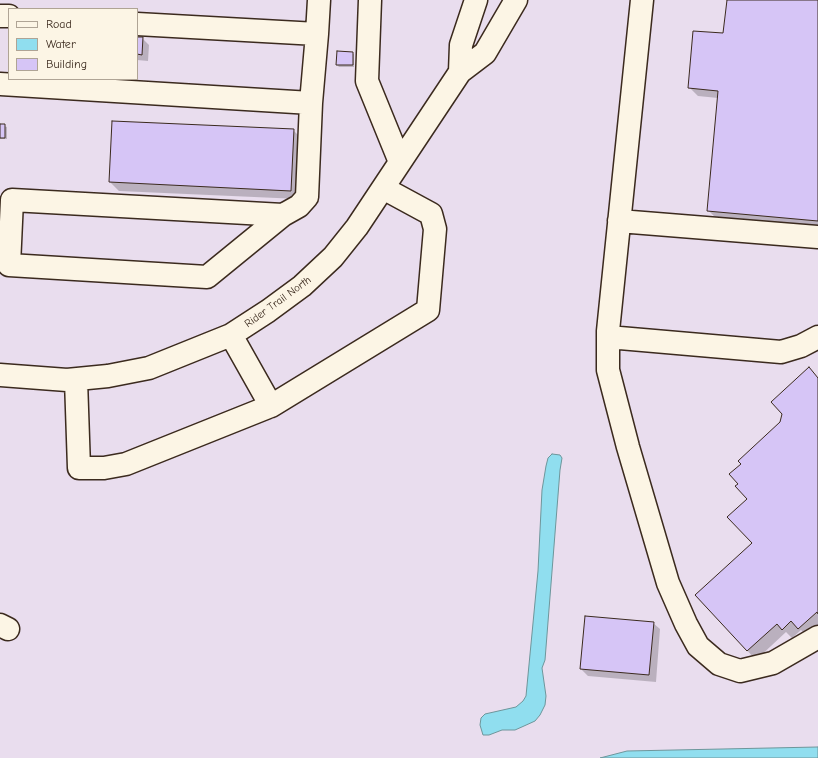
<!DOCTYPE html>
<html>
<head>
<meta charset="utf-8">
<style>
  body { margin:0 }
  #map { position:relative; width:818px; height:758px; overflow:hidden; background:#f1e7ea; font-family:"Comic Neue",sans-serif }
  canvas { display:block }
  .legend { position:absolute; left:8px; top:8px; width:130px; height:72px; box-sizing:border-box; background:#fcf5e5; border:1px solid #afa495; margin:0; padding:5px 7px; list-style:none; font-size:12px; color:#3b2a1e }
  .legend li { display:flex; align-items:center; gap:8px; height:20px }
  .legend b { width:20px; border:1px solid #afa495 }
</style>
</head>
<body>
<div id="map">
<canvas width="818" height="758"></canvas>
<ul class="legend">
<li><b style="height:5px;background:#fcf5e5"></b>Road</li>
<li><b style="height:11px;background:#90deef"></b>Water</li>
<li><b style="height:11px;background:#d6c5f6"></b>Building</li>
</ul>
</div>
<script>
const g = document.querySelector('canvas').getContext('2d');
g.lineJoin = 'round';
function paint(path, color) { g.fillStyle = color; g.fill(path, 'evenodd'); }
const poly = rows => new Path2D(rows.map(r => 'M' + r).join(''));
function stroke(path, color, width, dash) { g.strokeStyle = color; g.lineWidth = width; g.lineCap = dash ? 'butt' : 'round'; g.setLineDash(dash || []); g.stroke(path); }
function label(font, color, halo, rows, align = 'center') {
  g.font = font + ' "Comic Neue",sans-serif'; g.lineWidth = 3; g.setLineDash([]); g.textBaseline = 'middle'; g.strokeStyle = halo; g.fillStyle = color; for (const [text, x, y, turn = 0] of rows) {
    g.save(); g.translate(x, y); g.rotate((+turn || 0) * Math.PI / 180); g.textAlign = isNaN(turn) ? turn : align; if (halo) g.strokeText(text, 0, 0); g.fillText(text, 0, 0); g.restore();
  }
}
const built = poly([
  [0,0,818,0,818,758,0,758],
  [9,9,137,9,137,79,9,79]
]);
const water = poly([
  [552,454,560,455,562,458,560,470,545,660,542,668,546,696,545,705,540,715,535,721,524,726,515,730,502,730,489,735,483,735,480,725,481,718,485,714,516,707,523,701,526,696,538,571,542,490,546,466,548,458,552,454],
  [818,747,818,758,600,758,627,751,818,747]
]);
const shadow = poly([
  [728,0,818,0,818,228,717,219,708,210,718,98,698,96,689,87,724,34],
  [137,38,142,38,149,45,148,61,137,60],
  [352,53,354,54,354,67,339,67,337,65],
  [113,122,293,130,302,139,299,199,119,191,110,182],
  [0,125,7,127,7,139,0,139],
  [818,378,818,628,808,637,801,630,792,638,786,632,756,660,696,595,753,543,748,499,781,423],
  [653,623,660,629,656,682,588,676,581,669]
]);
const building = poly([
  [727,0,818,0,818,221,707,211,718,91,688,88,693,31,723,33,727,0],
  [137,37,143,37,142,55,137,54,137,37],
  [337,51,353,52,353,65,336,65,337,51],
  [112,121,294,129,291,191,109,182,112,121],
  [0,124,5,124,5,138,0,138,0,124],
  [809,367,818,378,818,614,817,612,798,629,791,621,782,630,777,624,747,651,695,595,752,543,727,517,747,499,735,486,738,484,729,474,741,464,738,461,780,422,782,414,771,402,809,367],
  [585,616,654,622,649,675,580,669,585,616]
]);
const minor = poly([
  [370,0,367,81,400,162],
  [642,0,608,331,608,370,628,447,668,583,686,624,698,646,719,664,740,671,773,663,818,637],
  [0,16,9,16],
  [137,24,317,34,319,0],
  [460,72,461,45,476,0],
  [0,84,311,103,307,197,299,206,283,215,207,277,9,265,12,200,283,215],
  [311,103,317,34],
  [619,221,818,237],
  [231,335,271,406],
  [608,337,781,352,801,346,818,337],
  [0,375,67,380,108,376,149,368,231,335,268,311,302,286,333,257,357,227,460,72,485,53,516,0],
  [76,380,79,468,104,468,126,464,271,406,428,310,435,229,431,214,383,188],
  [0,625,8,629]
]);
const streetNames = [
  ["Rider Trail North",278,302,-36]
];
paint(built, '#e9ddee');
paint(water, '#90deef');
stroke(water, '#6e969b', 1);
paint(shadow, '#0003');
paint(building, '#d6c5f6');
stroke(building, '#3b2a1e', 1);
stroke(minor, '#3b2a1e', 25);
stroke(minor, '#fcf5e5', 22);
label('11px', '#3b2a1e', '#fcf5e5', streetNames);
</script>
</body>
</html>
